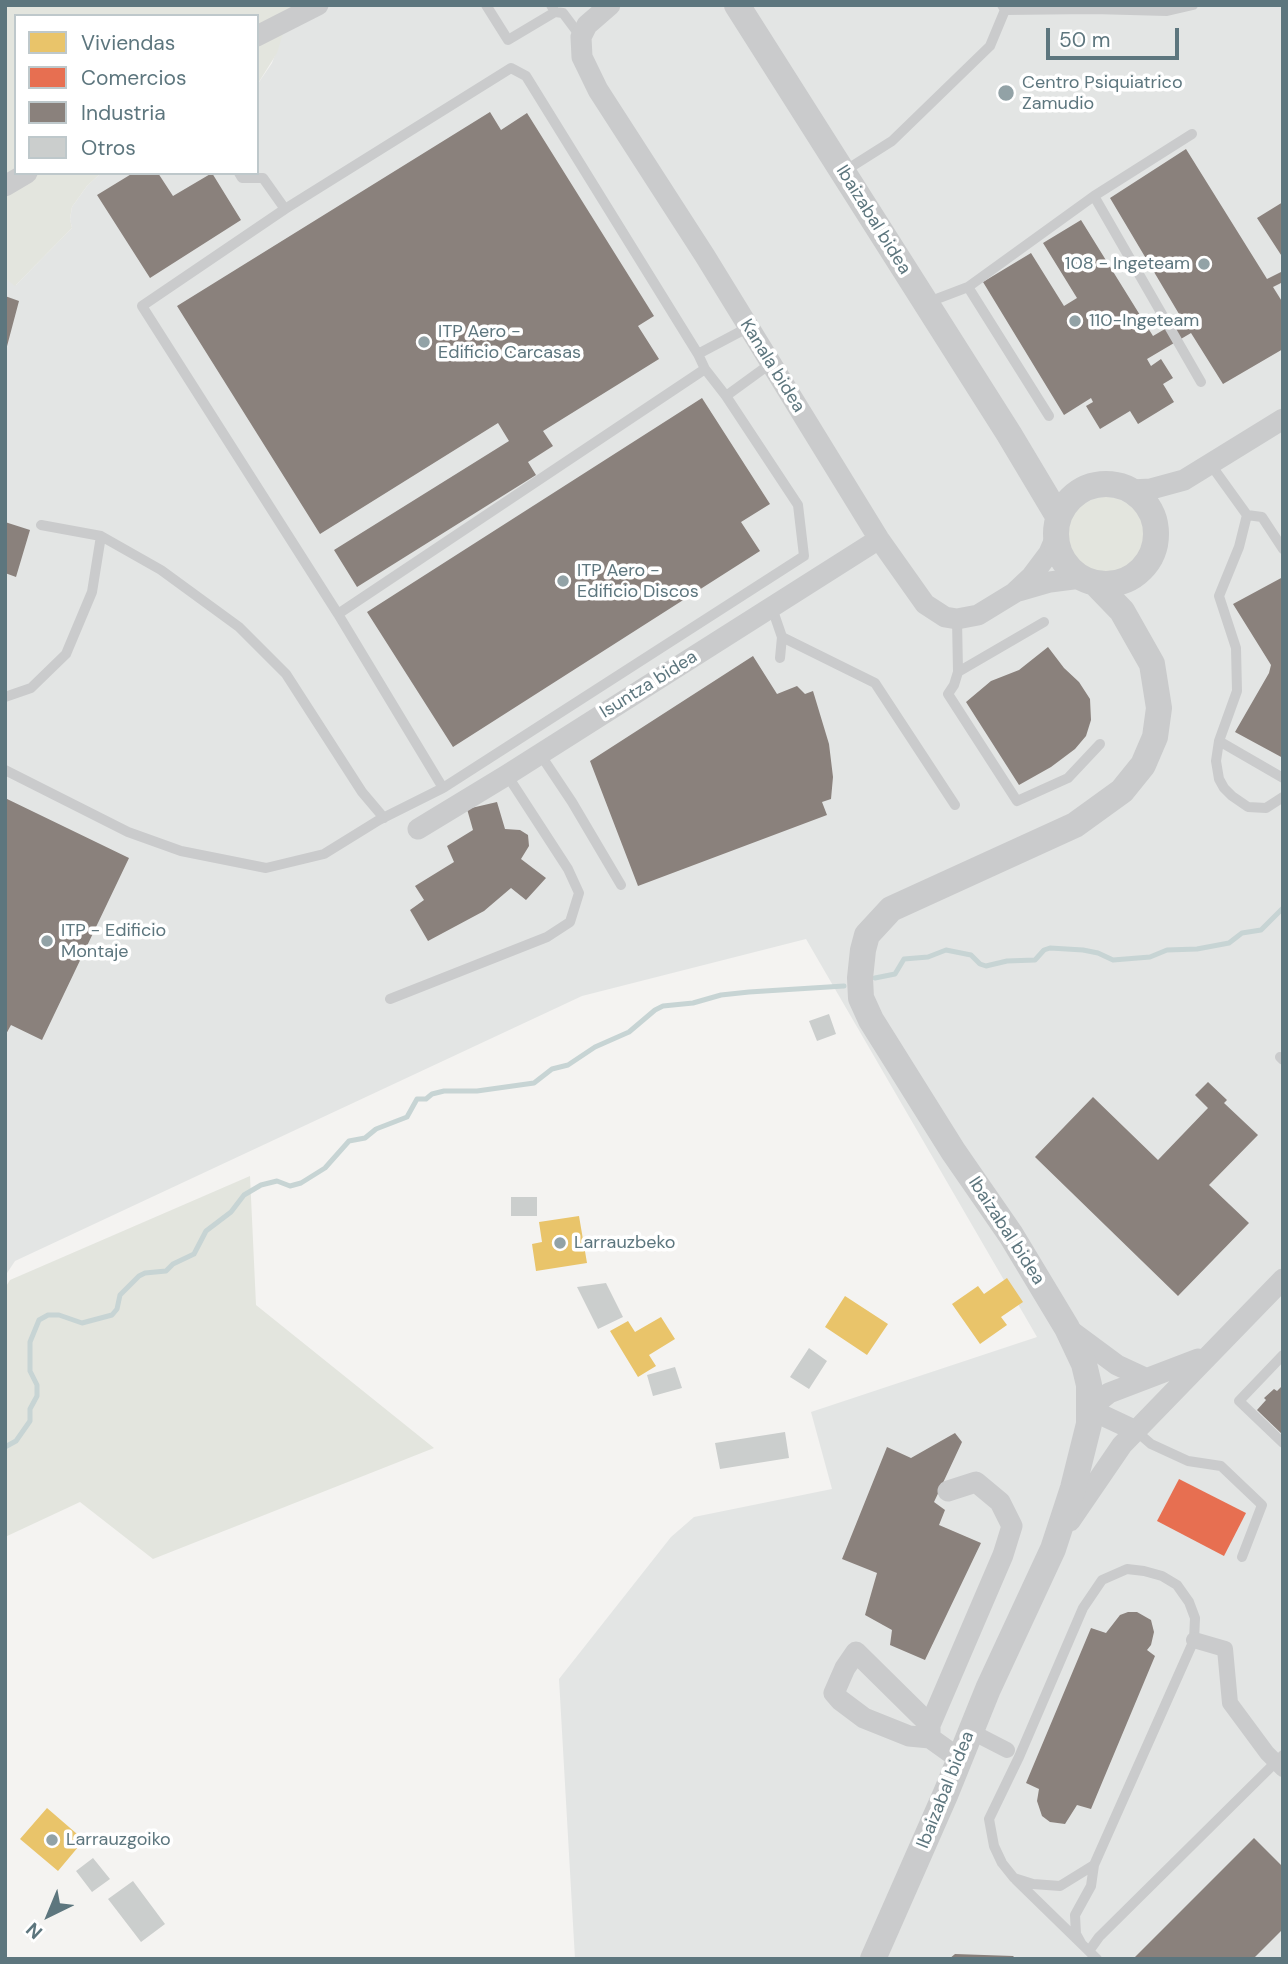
<!DOCTYPE html>
<html>
<head>
<meta charset="utf-8">
<style>
  body { margin:0 }
  #map { position:relative; width:1288px; height:1964px; overflow:hidden; background:#f4f3f1; font-family:"DM Sans",sans-serif }
  canvas { display:block }
  .frame { position:absolute; inset:0; border:7px solid #5d767e; pointer-events:none }
  .legend { position:absolute; left:14px; top:14px; width:245px; height:161px; box-sizing:border-box; background:#fff; border:2px solid #bec8cb; margin:0; padding:9px 12px; list-style:none; font-size:21px; color:#5d767e }
  .legend li { display:flex; align-items:center; gap:14px; height:35px }
  .legend b { width:35px; border:2px solid #bec8cb }
  .north { position:absolute; left:14px; top:1880px; width:70px; height:70px; -webkit-text-stroke:5px #fff; paint-order:stroke; rotate:223deg; font-size:19px; font-weight:700; line-height:28px; text-align:center; color:#5d767e }
  .north::after { content:''; display:block; margin:auto; width:24px; height:32px; background:#5d767e; clip-path:polygon(50% 0,100% 100%,50% 72%,0 100%) }
  .scale { position:absolute; left:1046px; top:28px; width:133px; height:32px; box-sizing:border-box; border:4px solid #5d767e; border-top:0; padding-left:9px; font-size:21px; line-height:24px; white-space:nowrap; color:#5d767e; -webkit-text-stroke:5px #fff; paint-order:stroke }
</style>
</head>
<body>
<div id="map">
<canvas width="1288" height="1964"></canvas>
<div class="frame"></div>
<ul class="legend">
<li><b style="height:19px;background:#e9c46a"></b>Viviendas</li>
<li><b style="height:19px;background:#e76f51"></b>Comercios</li>
<li><b style="height:19px;background:#8a817c"></b>Industria</li>
<li><b style="height:19px;background:#cbcecd"></b>Otros</li>
</ul>
<div class="north">N</div>
<div class="scale">50 m</div>
</div>
<script>
const g = document.querySelector('canvas').getContext('2d');
g.lineJoin = 'round';
function paint(path, color) { g.fillStyle = color; g.fill(path, 'evenodd'); }
const poly = rows => new Path2D(rows.map(r => 'M' + r).join(''));
function stroke(path, color, width, dash) { g.strokeStyle = color; g.lineWidth = width; g.lineCap = dash ? 'butt' : 'round'; g.setLineDash(dash || []); g.stroke(path); }
function label(font, color, halo, rows, align = 'center') {
  g.font = font + ' "DM Sans",sans-serif'; g.lineWidth = 7; g.setLineDash([]); g.textBaseline = 'middle'; g.strokeStyle = halo; g.fillStyle = color; for (const [text, x, y, turn = 0] of rows) {
    g.save(); g.translate(x, y); g.rotate((+turn || 0) * Math.PI / 180); g.textAlign = isNaN(turn) ? turn : align; if (halo) g.strokeText(text, 0, 0); g.fillText(text, 0, 0); g.restore();
  }
}
const built = poly([
  [295,5,1283,5,1283,1959,575,1959,559,1679,671,1537,694,1517,832,1489,811,1412,1037,1337,806,939,582,996,15,1261,5,1276,5,278,16,285,72,228,70,219,72,207,87,186,101,173,257,173,257,85,272,63,288,17]
]);
const green = poly([
  [5,5,295,5,288,17,277,53,257,85,257,16,16,16,16,173,101,173,87,186,72,207,70,219,72,228,15,286,5,278],
  '1068 535a38 38 0 1 1 76 0a38 38 0 1 1-76 0Z',
  [250,1176,256,1305,434,1448,153,1559,80,1502,5,1537,5,1288,10,1280]
]);
const homes = poly([
  [579,1216,587,1263,536,1271,532,1244,542,1242,539,1222],
  [1007,1278,1023,1302,1001,1317,1007,1325,980,1344,952,1304,978,1286,984,1294],
  [845,1296,888,1324,867,1355,825,1327],
  [661,1317,675,1339,649,1355,656,1366,638,1377,610,1331,628,1321,635,1332],
  [47,1808,84,1840,58,1871,20,1839]
]);
const shops = poly([
  [1179,1479,1246,1513,1224,1556,1157,1521]
]);
const industry = poly([
  [490,112,501,130,527,113,654,316,638,326,659,359,543,431,553,446,528,462,536,475,357,587,334,550,509,441,498,423,320,534,177,306],
  [1186,149,1267,279,1283,271,1283,282,1273,287,1283,303,1283,349,1223,384,1191,333,1147,359,1151,366,1161,359,1173,378,1163,384,1174,402,1138,424,1130,411,1100,429,1086,406,1093,402,1091,398,1064,415,983,282,1031,253,1064,306,1077,298,1043,243,1081,220,1153,336,1182,319,1110,198],
  [133,173,158,173,173,196,212,173,241,220,150,278,97,195],
  [1283,202,1283,258,1257,218],
  [5,296,19,301,6,350,5,350],
  [702,398,770,504,741,522,760,551,453,747,367,612],
  [5,522,30,530,16,577,5,573],
  [1283,577,1283,758,1235,732,1269,673,1271,665,1233,604],
  [1048,647,1064,668,1079,682,1090,699,1091,720,1086,736,1075,749,1051,767,1019,785,966,702,991,681,1019,670],
  [753,656,777,694,797,686,805,694,813,691,829,744,833,777,831,799,822,802,827,815,638,886,590,761],
  [5,798,129,858,42,1040,11,1025,5,1036],
  [497,802,505,829,520,830,528,835,529,846,521,859,546,878,526,900,511,888,484,911,428,941,410,910,424,900,415,886,454,862,447,846,473,830,467,809],
  [1208,1082,1227,1100,1224,1103,1258,1135,1209,1185,1249,1223,1178,1296,1035,1157,1093,1097,1158,1160,1208,1108,1195,1095],
  [1283,1385,1283,1435,1257,1410,1266,1400,1264,1398,1274,1389,1277,1391],
  [955,1433,962,1442,934,1502,945,1510,939,1525,981,1543,925,1660,890,1645,892,1630,865,1615,877,1573,842,1559,887,1447,911,1458],
  [1128,1612,1137,1612,1151,1620,1154,1632,1151,1645,1147,1650,1155,1656,1091,1809,1077,1805,1065,1824,1050,1822,1042,1816,1037,1801,1039,1789,1026,1783,1091,1628,1106,1633,1120,1615],
  [1254,1838,1283,1867,1283,1929,1253,1959,1133,1959],
  [955,1954,1013,1956,1016,1959,949,1959]
]);
const stream = poly([
  [875,978,895,974,904,959,928,957,946,950,971,955,980,964,986,966,1007,961,1035,960,1044,950,1050,948,1083,950,1098,953,1113,960,1150,957,1167,950,1197,949,1229,943,1242,933,1261,930,1283,908],
  [5,1447,16,1441,30,1421,30,1409,37,1396,37,1385,30,1371,30,1342,39,1320,48,1315,59,1315,82,1323,112,1315,117,1309,120,1295,139,1276,145,1273,166,1271,173,1264,194,1254,206,1231,231,1212,244,1195,261,1185,277,1181,290,1186,301,1183,325,1168,349,1141,365,1138,376,1129,407,1117,417,1099,426,1099,432,1094,444,1091,477,1091,534,1083,552,1069,568,1065,595,1047,629,1032,655,1010,663,1006,693,1003,721,995,749,992,844,986]
]);
const building = poly([
  [829,1014,836,1034,817,1041,809,1021],
  [511,1197,537,1197,537,1216,511,1216],
  [606,1283,623,1317,598,1329,577,1287],
  [809,1348,827,1361,809,1389,790,1377],
  [675,1367,682,1388,653,1396,647,1375],
  [785,1432,789,1458,720,1469,715,1443],
  [93,1858,110,1879,92,1892,76,1871],
  [133,1881,165,1924,141,1942,108,1899]
]);
const service = poly([
  [486,5,508,40,555,12],
  [551,5,555,12,563,13,581,37],
  [1005,10,1093,9,1167,11,1193,5],
  [843,172,892,141,990,46,1005,10,1002,5],
  [239,173,242,178,263,178,285,209],
  [1094,196,1201,382],
  [926,303,968,287],
  [749,327,698,354,526,76,511,68,285,209,142,306,338,614,443,788,804,556,798,505,726,396,770,364],
  [698,354,705,369,726,396],
  [1049,416,968,287,1094,196,1192,134],
  [1211,465,1247,515,1262,517,1283,549],
  [1247,515,1239,547,1219,596,1236,648,1237,691,1219,741,1216,761,1219,779,1224,788,1232,796,1248,807,1266,808,1283,797],
  [41,525,101,536,161,570,239,627,286,674,362,792,384,818],
  [772,608,782,637,875,683,955,805],
  [338,614,705,369],
  [957,619,958,672,1044,622],
  [780,658,782,637],
  [958,672,954,685,948,694,1017,801,1068,778,1100,744],
  [5,697,31,688,66,654,92,592,101,536],
  [1219,741,1283,778],
  [540,754,572,802,621,885],
  [5,770,128,832,181,851,266,868,324,854,379,820,443,788],
  [390,999,547,937,570,922,579,893,568,869,507,775],
  [1280,1057,1283,1060],
  [1283,1355,1239,1401,1283,1443],
  [1136,1431,1151,1444,1188,1461,1221,1466,1262,1505,1242,1557],
  [1016,1880,1097,1959],
  [1081,1943,1076,1934,1075,1915,1091,1886,1094,1865,1194,1640,1195,1618,1189,1602,1177,1585,1162,1576,1144,1571,1127,1569,1102,1580,1083,1608,1019,1757,989,1819,994,1846,1002,1863,1014,1878,1033,1884,1060,1886,1094,1865],
  [1089,1951,1099,1937,1283,1755]
]);
const pedestrian = poly([
  [1194,1640,1225,1649,1230,1703,1267,1753,1283,1769],
  [970,1731,1007,1750]
]);
const minor = poly([
  [610,5,587,25,581,37,582,57,598,90,705,256,879,539,925,604,945,617,957,619,978,615,1014,593,1031,577,1049,553,1055,539],
  [257,36,318,5],
  [5,186,27,173],
  [1131,490,1151,489,1184,480,1283,419],
  [1019,591,1050,582,1081,578],
  [418,829,507,775,879,539],
  [1067,1328,1117,1365,1145,1378],
  [1136,1431,1089,1409,1109,1393,1198,1359],
  [1070,1521,1122,1445,1283,1279],
  [930,1725,1003,1555,1012,1526,1000,1502,976,1482,948,1491],
  [930,1738,930,1725,856,1652,845,1668,834,1693,840,1700,864,1718,909,1736,930,1738,958,1758]
]);
const tertiary = poly([
  [737,5,1009,434,1058,516],
  '1056 534a50 50 0 1 1 100 0a50 50 0 1 1-100 0Z',
  [873,1959,946,1793,988,1689,1053,1549,1073,1488,1089,1424,1089,1385,1084,1364,1067,1328,1011,1235,953,1151,871,1020,861,998,860,978,863,950,867,935,891,909,1075,825,1122,791,1143,765,1155,737,1159,708,1152,664,1122,611,1095,583]
]);
const markers = [
  [1006,93,9,"#92a2a6"],
  [1204,264,7,"#92a2a6"],
  [1075,321,7,"#92a2a6"],
  [424,342,7,"#92a2a6"],
  [563,581,7,"#92a2a6"],
  [47,941,7,"#92a2a6"],
  [560,1243,7,"#92a2a6"],
  [52,1840,7,"#92a2a6"]
];
const poiNames = [
  ["Centro Psiquiatrico",1022,83],
  ["Zamudio",1022,104],
  ["108 - Ingeteam",1190,264,"right"],
  ["110-Ingeteam",1089,321],
  ["ITP Aero -",438,332],
  ["Edificio Carcasas",438,353],
  ["ITP Aero -",577,571],
  ["Edificio Discos",577,592],
  ["ITP - Edificio",61,931],
  ["Montaje",61,952],
  ["Larrauzbeko",574,1243],
  ["Larrauzgoiko",66,1840]
];
const streetNames = [
  ["Ibaizabal bidea",873,220,58],
  ["Kanala bidea",772,366,58],
  ["Isuntza bidea",649,685,-32],
  ["Ibaizabal bidea",1006,1231,57],
  ["Ibaizabal bidea",946,1790,-68]
];
paint(built, '#e3e5e4');
paint(green, '#e3e5de');
paint(homes, '#e9c46a');
paint(shops, '#e76f51');
paint(industry, '#8a817c');
stroke(stream, '#c7d4d4', 5);
paint(building, '#cbcecd');
stroke(service, '#cacbcc', 10);
stroke(pedestrian, '#cacbcc', 16);
stroke(minor, '#cacbcc', 21);
stroke(tertiary, '#cacbcc', 26);
for (const [x, y, r, color] of markers) { const dot = new Path2D(); dot.arc(x, y, r, 0, 2 * Math.PI); g.fillStyle = color; g.fill(dot); stroke(dot, '#fff', 2.5); }
label('18px', '#5d767e', '#fff', poiNames, 'left');
label('18px', '#5d767e', '#fff', streetNames);
</script>
</body>
</html>
